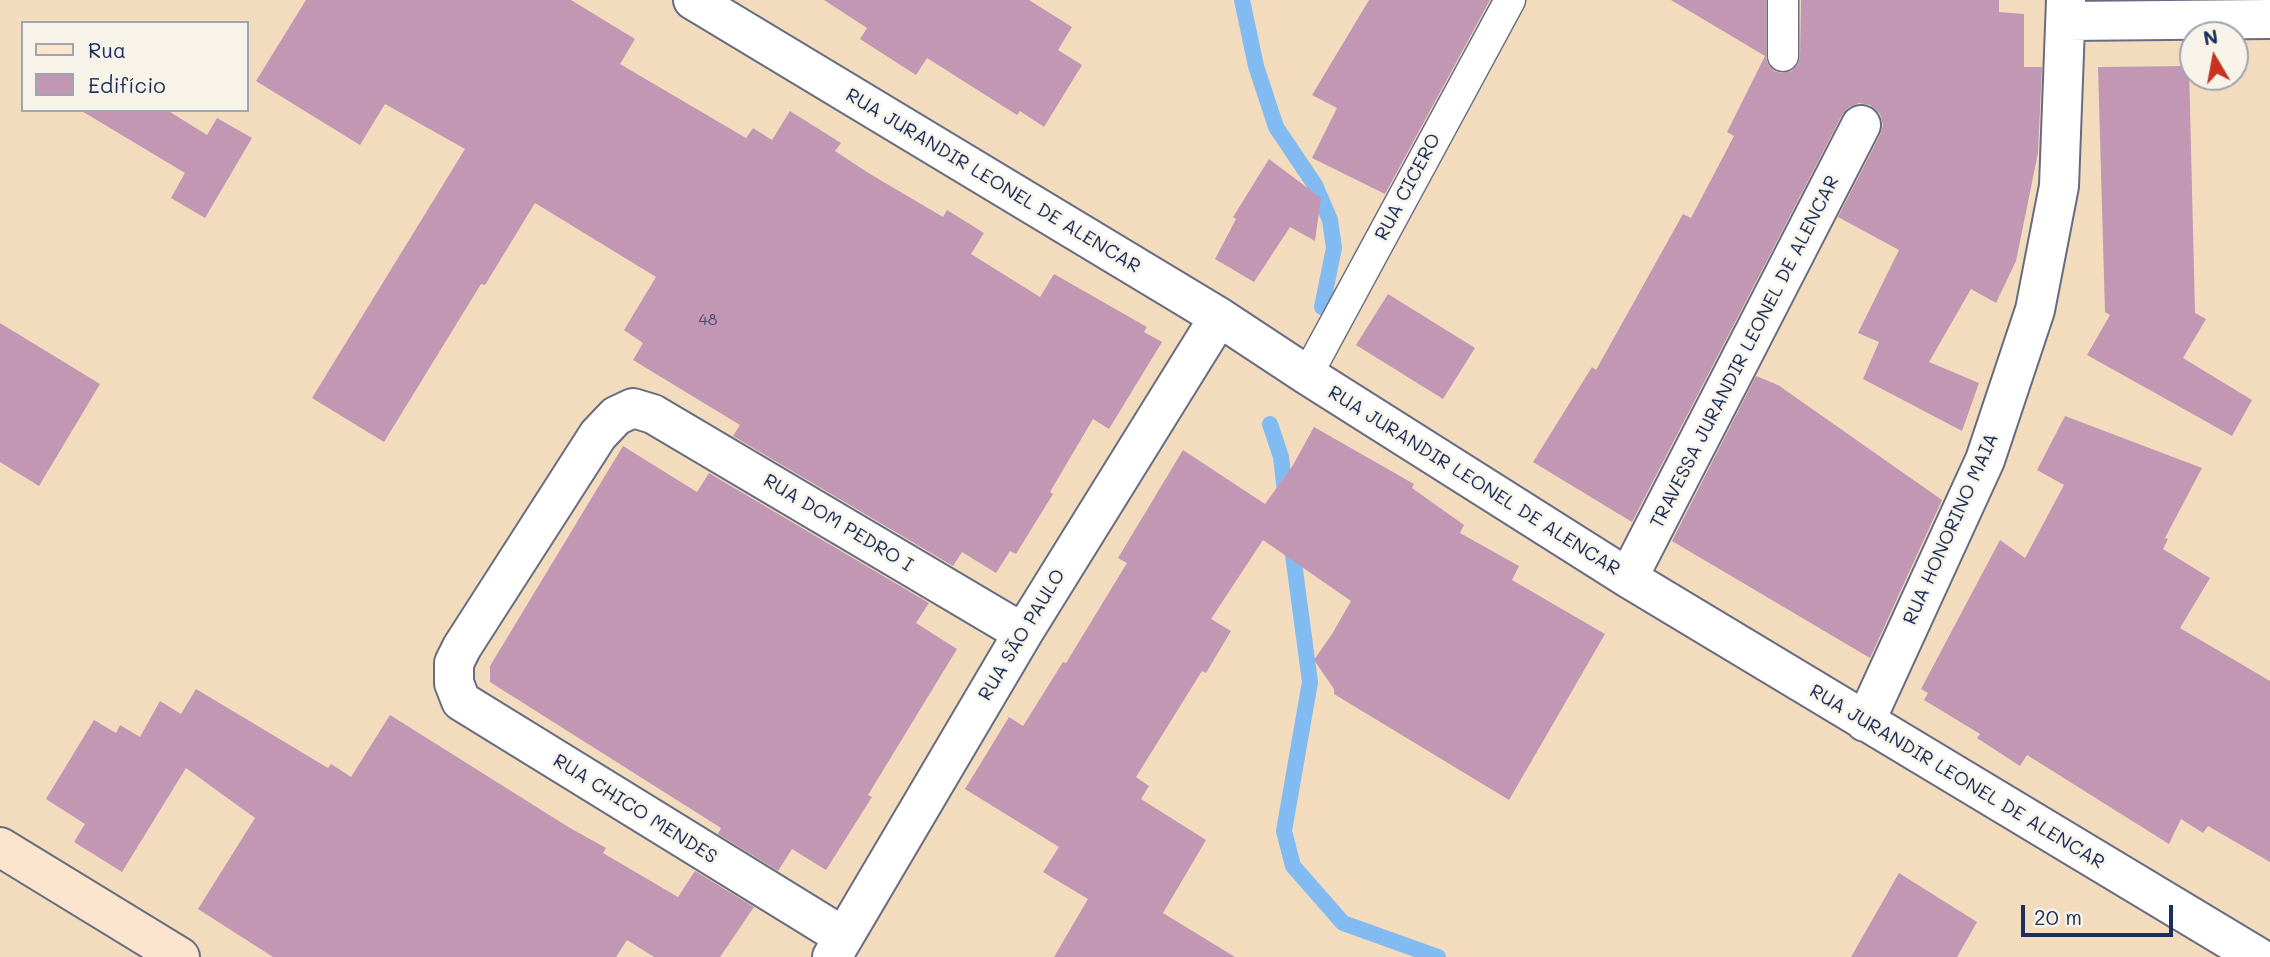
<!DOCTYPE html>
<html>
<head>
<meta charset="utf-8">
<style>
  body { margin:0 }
  #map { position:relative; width:2270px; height:957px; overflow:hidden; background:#f3dcbe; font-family:Mali,sans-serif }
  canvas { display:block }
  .legend { position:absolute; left:21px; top:21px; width:228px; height:91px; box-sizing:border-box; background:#f7f3e8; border:2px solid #9fa5b1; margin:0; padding:9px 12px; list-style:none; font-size:21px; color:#1b2f5e }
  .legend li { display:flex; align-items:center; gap:14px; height:35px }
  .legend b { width:35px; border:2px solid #9fa5b1 }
  .north { position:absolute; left:2179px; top:21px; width:70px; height:70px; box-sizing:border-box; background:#f7f3e8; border:2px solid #9fa5b1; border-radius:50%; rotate:350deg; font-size:19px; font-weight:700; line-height:28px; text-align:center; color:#1b2f5e }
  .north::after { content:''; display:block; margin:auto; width:24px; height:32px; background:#c8321e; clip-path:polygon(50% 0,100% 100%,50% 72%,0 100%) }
  .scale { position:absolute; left:2021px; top:905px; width:152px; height:32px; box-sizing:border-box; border:4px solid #1b2f5e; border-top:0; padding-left:9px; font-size:21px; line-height:24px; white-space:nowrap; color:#1b2f5e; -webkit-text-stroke:5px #f7f3e8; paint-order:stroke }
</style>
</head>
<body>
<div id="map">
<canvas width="2270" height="957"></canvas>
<ul class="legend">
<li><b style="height:9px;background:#fbe5cf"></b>Rua</li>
<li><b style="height:19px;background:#c197b4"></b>Edifício</li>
</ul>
<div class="north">N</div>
<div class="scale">20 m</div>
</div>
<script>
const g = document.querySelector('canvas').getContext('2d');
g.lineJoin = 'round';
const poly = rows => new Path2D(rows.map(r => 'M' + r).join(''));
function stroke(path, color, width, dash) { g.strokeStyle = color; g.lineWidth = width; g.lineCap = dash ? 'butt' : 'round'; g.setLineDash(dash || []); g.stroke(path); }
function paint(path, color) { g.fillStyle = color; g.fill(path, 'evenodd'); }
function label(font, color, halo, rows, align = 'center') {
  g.font = font + ' Mali,sans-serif'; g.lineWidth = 5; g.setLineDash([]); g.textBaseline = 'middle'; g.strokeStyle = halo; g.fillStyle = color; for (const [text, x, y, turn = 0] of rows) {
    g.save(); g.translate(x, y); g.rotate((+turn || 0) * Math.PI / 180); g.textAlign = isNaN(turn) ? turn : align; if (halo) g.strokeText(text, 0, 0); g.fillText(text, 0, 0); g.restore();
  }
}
const stream = poly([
  [1242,0,1256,66,1276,127,1315,185,1330,220,1334,248,1322,307],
  [1270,424,1281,457,1286,500],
  [1291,540,1310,682,1284,831,1293,866,1343,923,1438,957]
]);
const building = poly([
  [306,0,571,0,635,39,620,64,746,138,753,128,772,140,790,111,841,143,835,151,870,174,943,217,947,210,984,233,971,254,1040,297,1054,274,1147,327,1144,332,1162,342,1109,429,1093,419,1050,492,1053,494,1016,554,1010,551,996,573,962,552,953,566,733,436,740,425,633,360,643,343,624,330,656,277,535,203,485,285,481,284,384,442,312,398,465,149,385,104,360,145,256,81],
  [824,0,1029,0,1072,27,1058,50,1082,65,1044,127,1020,111,1017,115,927,58,916,75,860,39,867,28],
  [1369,0,1490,0,1385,194,1312,158,1337,108,1312,95],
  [1671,0,1766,0,1766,57,1768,64,1774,71,1782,73,1792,71,1798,64,1800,57,1801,0,1999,0,1999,12,2024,14,2024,67,2042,67,2038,153,2016,261,1996,303,1971,289,1929,362,1979,383,1962,431,1863,379,1879,342,1858,333,1899,250,1838,217,1880,135,1883,125,1880,114,1870,105,1859,103,1849,107,1842,115,1632,522,1533,462,1592,367,1596,370,1683,214,1691,218,1734,136,1727,132,1765,56],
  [2189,66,2195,313,2206,319,2183,358,2252,400,2232,436,2087,355,2110,315,2105,312,2098,67],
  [80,110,167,110,207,135,217,118,252,138,205,218,171,198,185,173],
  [1269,159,1321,198,1315,241,1290,227,1254,282,1215,259,1236,219,1233,217],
  [1388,294,1475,348,1443,399,1356,345],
  [0,323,100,384,39,486,0,462],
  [1756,376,1778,385,1942,500,1870,658,1672,541],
  [2065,416,2202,468,2165,538,2168,539,2163,549,2210,578,2180,628,2270,681,2270,862,2208,826,2203,833,2181,819,2169,844,2027,755,2020,766,1977,738,1980,734,1924,700,1928,693,1921,689,2000,540,2025,558,2064,485,2037,470],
  [1314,427,1414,484,1412,488,1464,525,1460,533,1519,566,1512,580,1605,634,1509,800,1334,694,1334,689,1314,660,1332,634,1351,601,1263,540,1211,619,1231,631,1206,673,1202,671,1136,777,1149,786,1141,799,1206,840,1163,913,1235,957,1054,957,1088,899,1043,872,1059,847,965,789,1009,717,1023,726,1063,662,1066,663,1127,563,1118,558,1183,450,1265,504,1293,465],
  [623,446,697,492,709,473,929,603,916,623,957,649,868,795,872,797,826,870,792,849,778,871,718,834,721,828,490,682,490,666],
  [196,689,328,768,331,764,351,777,390,715,570,828,606,848,603,853,678,897,695,871,754,907,720,957,654,957,627,940,616,957,273,957,198,909,255,818,186,768,122,872,74,842,85,824,46,799,94,720,116,733,120,725,140,737,160,701,181,714],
  [1899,873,1977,922,1957,957,1851,957]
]);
const lane = poly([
  [1783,0,1783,56],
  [1307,375,1510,0]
]);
const street = poly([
  [693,0,1219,317,1307,375,1628,578,2258,957],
  [2067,21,2270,19],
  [1628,578,1861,125],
  [1865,722,1985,460,2035,310,2059,186,2066,0],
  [844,937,461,701,454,683,454,663,462,647,598,435,616,416,633,408,653,414,1023,633],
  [832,957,1023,633,1219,317]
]);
const secondary = poly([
  [0,847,180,957]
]);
const numberNames = [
  ["48",708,320]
];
const streetNames = [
  ["RUA JURANDIR LEONEL DE ALENCAR",993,181,31],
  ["RUA CICERO",1408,187,-62],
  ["TRAVESSA JURANDIR LEONEL DE ALENCAR",1745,352,-63],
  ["RUA JURANDIR LEONEL DE ALENCAR",1474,481,32],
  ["RUA DOM PEDRO I",838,523,31],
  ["RUA HONORINO MAIA",1951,529,-66],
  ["RUA SÃO PAULO",1022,635,-59],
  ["RUA JURANDIR LEONEL DE ALENCAR",1957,777,31],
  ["RUA CHICO MENDES",635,809,32]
];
stroke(stream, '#81bbf2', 16);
paint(building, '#c197b4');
stroke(lane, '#676c80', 33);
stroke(street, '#676c80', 42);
stroke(secondary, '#676c80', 42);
stroke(lane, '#fff', 30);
stroke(street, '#fff', 38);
stroke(secondary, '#fbe5cf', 38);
label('16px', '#444974', null, numberNames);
label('19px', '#1b2f5e', '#f7f3e8', streetNames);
</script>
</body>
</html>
